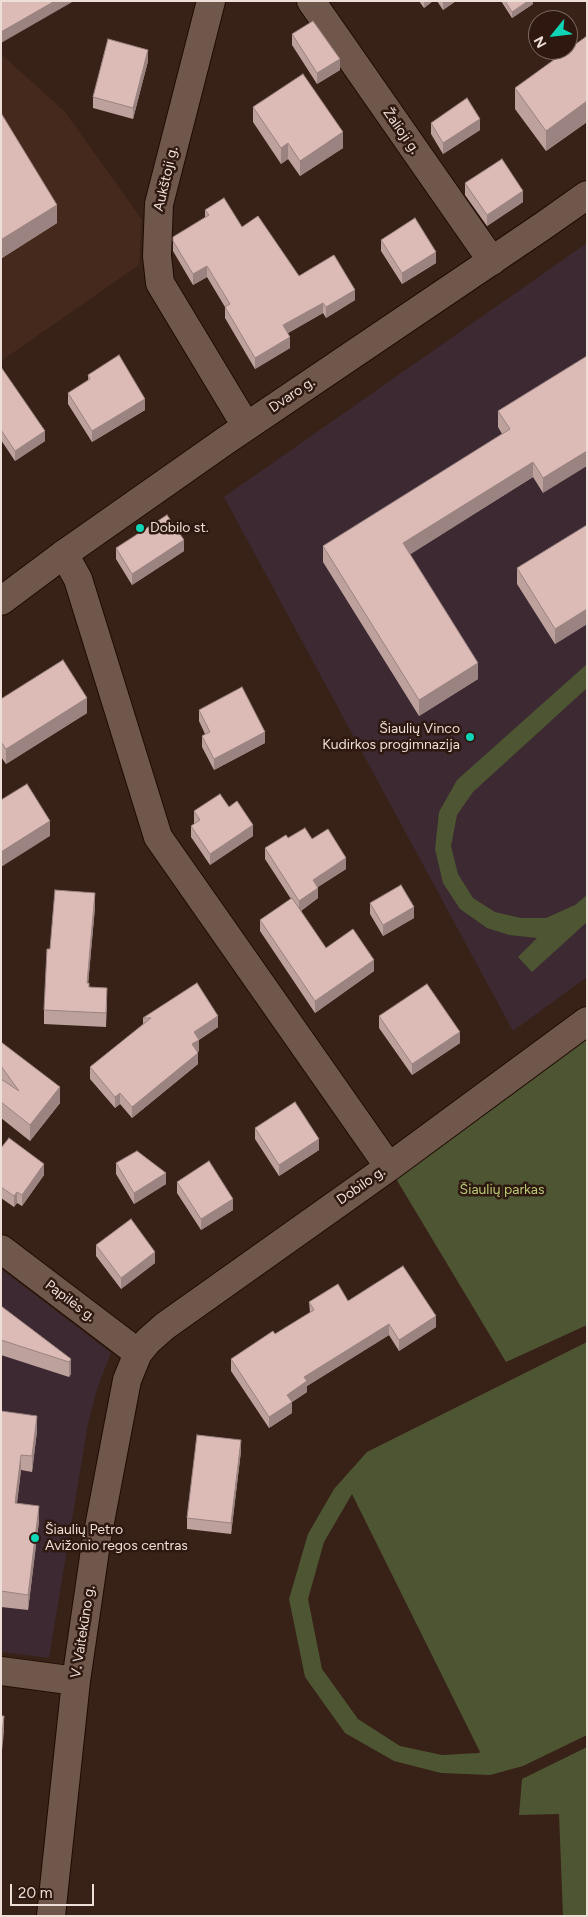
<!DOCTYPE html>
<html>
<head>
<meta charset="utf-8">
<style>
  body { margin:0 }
  #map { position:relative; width:588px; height:1917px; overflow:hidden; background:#382218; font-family:Figtree,sans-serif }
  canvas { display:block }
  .frame { position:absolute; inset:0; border:2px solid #eeded8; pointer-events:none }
  .north { position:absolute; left:528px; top:10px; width:50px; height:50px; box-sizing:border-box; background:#2e180f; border:1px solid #7b675f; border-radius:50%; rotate:241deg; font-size:14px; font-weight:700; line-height:20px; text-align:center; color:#eeded8 }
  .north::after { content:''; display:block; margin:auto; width:18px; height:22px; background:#0ed5b5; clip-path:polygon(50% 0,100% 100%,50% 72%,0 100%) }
  .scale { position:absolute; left:10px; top:1884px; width:84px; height:22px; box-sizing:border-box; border:2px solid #eeded8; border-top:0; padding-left:6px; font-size:15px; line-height:18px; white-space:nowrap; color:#eeded8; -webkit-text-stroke:4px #2e180f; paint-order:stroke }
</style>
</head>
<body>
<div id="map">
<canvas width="588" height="1917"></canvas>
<div class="frame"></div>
<div class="north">N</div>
<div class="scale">20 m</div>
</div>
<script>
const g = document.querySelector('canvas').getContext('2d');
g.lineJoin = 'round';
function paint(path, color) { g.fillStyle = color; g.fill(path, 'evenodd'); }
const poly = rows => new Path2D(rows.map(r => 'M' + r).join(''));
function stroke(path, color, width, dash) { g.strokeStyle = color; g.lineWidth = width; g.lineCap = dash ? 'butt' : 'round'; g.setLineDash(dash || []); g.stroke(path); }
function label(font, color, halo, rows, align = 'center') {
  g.font = font + ' Figtree,sans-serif'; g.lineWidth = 5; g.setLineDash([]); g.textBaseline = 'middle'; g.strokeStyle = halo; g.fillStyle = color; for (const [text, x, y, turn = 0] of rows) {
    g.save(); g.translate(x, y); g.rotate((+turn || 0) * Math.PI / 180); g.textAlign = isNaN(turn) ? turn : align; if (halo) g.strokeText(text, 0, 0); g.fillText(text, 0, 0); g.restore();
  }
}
const built = poly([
  [1,54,65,112,142,220,139,265,1,361]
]);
const education = poly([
  [587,243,587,977,513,1031,224,497],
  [1,1269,111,1353,97,1389,88,1424,49,1658,1,1652]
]);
const green = poly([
  [587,664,587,688,473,792,457,815,451,846,458,874,473,898,495,912,521,918,546,918,575,905,587,895,587,922,532,972,518,957,537,938,509,935,487,928,460,909,443,883,435,849,439,812,457,780],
  [587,1021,587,1325,506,1362,389,1167],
  [587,1342,587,1735,523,1766,490,1775,441,1773,394,1761,345,1733,305,1677,289,1599,308,1534,334,1489,367,1452],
  [352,1494,480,1752,479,1753,442,1755,400,1746,358,1719,322,1669,308,1599,324,1542],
  [587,1747,587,1916,563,1916,559,1814,519,1815,522,1779]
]);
const street = poly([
  [211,1,159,204,157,256,160,283,246,426],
  [311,1,492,261],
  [64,554,78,579,158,837,389,1167],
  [1,1249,138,1353],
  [1,1671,76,1681],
  [51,1916,76,1681,96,1543,127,1380,138,1353,148,1341,165,1326,389,1167,587,1021]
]);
const secondary = poly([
  [1,601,64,554,225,441,543,226,587,195]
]);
const wall = poly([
  [419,1,433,1,424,8],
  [437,1,456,1,443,10],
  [501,1,533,1,533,4,512,18],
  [292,34,340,70,317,84,292,45],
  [587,36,587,122,546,151,515,109,515,88],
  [148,61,133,119,93,108,93,97],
  [253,107,343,148,300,176,288,159,281,164,253,122],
  [1,113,57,223,2,258,1,257],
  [431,123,480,130,443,154,431,134],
  [465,183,523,202,487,226,465,195],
  [205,210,242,227,299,276,355,300,326,318,323,313,288,333,290,348,255,369,225,318,225,307,207,277,193,285,173,251,173,237,205,218],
  [381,240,436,263,402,284,381,251],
  [587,356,543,493,533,477,410,554,478,679,419,716,323,562,323,546,502,434,498,427,498,411],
  [1,367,45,441,15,461,1,440],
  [88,375,145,410,92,442,68,404,68,393,88,381],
  [587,525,587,624,555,644,517,584,517,568],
  [116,548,184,551,132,585,116,559],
  [1,699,87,713,6,764,1,757],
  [199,710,265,743,214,770,202,747,202,736,205,734,199,721],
  [194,811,253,836,210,865,191,837,191,826,195,824,194,823],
  [288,838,312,839,346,869,318,887,318,898,301,911,326,948,374,971,315,1013,260,931,260,920,291,899,265,859,265,848],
  [370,903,414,918,383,936,370,914],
  [95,907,88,983,89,987,107,1002,106,1027,44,1024,44,1010,50,949],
  [197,983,218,1027,199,1040,199,1051,197,1052,198,1064,132,1118,120,1104,115,1108,90,1079,90,1067,143,1025,143,1018],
  [379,1016,460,1043,412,1075,379,1028],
  [1,1042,60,1103,30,1141,1,1118],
  [255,1128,319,1150,279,1176,255,1139],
  [1,1148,44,1175,22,1206,17,1203,14,1207,1,1198],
  [116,1163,166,1184,134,1204,116,1174],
  [177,1182,233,1210,201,1230,177,1193],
  [96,1245,155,1263,121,1289,96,1256],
  [348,1301,436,1327,399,1351,389,1335,307,1386,307,1392,292,1402,292,1413,269,1428,231,1371,231,1359,275,1334,310,1313,309,1302],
  [1,1306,71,1359,71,1374,69,1377,1,1355],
  [1,1411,37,1431,32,1472,21,1470,17,1503,39,1521,28,1610,1,1607],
  [241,1451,231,1534,187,1529,187,1518]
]);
const shadedWall = poly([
  [55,1,74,1,1,43,1,32],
  [424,1,433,1,424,8],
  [443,1,456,1,443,10],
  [528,1,533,1,533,4,512,18,512,12],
  [148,50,148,61,133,119,133,108],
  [340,59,340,70,317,84,317,73],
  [587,101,587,122,546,151,546,131],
  [480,119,480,130,443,154,443,143],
  [343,132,343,148,300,176,300,161],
  [288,143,288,159,281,164,281,148],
  [523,191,523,202,487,226,487,215],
  [57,205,57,223,2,258,2,239],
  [436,252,436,263,402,284,402,273],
  [207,266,207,277,193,285,193,274],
  [355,290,355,300,326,318,326,307],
  [323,303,323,313,283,336,283,325],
  [290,337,290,348,255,369,255,358],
  [145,399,145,410,92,442,92,431],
  [45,431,45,441,15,461,15,451],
  [587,451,587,466,543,493,543,478],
  [533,462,533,477,403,559,403,543],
  [184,540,184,551,132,585,132,574],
  [587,609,587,624,555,644,555,629],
  [478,663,478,679,419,716,419,700],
  [87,698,87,713,6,764,6,749],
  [265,732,265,743,214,770,214,759],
  [50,821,50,836,1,867,1,852],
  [253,825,253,836,210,865,210,854],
  [346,858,346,869,313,890,313,880],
  [318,888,318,898,299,912,299,901],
  [95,893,95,907,87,997,87,983],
  [414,907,414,918,383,936,383,925],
  [374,960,374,971,315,1013,315,1001],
  [218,1016,218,1027,194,1043,194,1032],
  [460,1032,460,1043,412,1075,412,1064],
  [199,1040,199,1051,192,1055,192,1044],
  [198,1053,198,1064,132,1118,132,1107],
  [60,1087,60,1103,30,1141,30,1125],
  [120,1093,120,1104,115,1108,115,1097],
  [319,1139,319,1150,279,1176,279,1165],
  [44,1164,44,1175,22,1206,22,1195],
  [166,1173,166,1184,134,1204,134,1193],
  [17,1192,17,1203,14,1207,14,1196],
  [233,1199,233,1210,201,1230,201,1219],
  [155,1252,155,1263,121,1289,121,1278],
  [436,1316,436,1327,399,1351,399,1340],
  [389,1324,389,1335,307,1386,307,1392,292,1402,292,1413,269,1428,269,1417,287,1395,304,1377],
  [71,1359,71,1374,69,1377,69,1362],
  [37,1416,37,1431,32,1472,32,1456],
  [241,1440,241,1451,231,1534,231,1523],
  [21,1455,21,1470,15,1518,15,1503],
  [39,1506,39,1521,28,1610,28,1595],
  [4,1716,4,1732,1,1760,1,1745]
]);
const building = poly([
  [1,1,55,1,1,32,1,1],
  [505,1,528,1,512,12,505,1],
  [313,21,340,59,317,73,292,34,313,21],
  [587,36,587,101,546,131,515,88,587,36],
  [108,39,148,50,133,108,93,97,108,39],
  [303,74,343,132,300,161,288,143,281,148,253,107,303,74],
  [467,98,480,119,443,143,431,123,467,98],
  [1,113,57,205,2,239,1,238,1,113],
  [502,159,523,191,487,215,465,183,502,159],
  [224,198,242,227,258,216,299,276,334,255,355,290,326,307,323,303,283,325,290,337,255,358,225,307,230,304,207,266,193,274,173,241,173,237,209,215,205,210,224,198],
  [415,218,436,252,402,273,381,240,415,218],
  [119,355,145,399,92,431,68,393,90,379,88,375,119,355],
  [587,356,587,451,543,478,533,462,403,543,478,663,419,700,323,546,510,429,498,411,587,356],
  [1,367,45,431,15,451,1,430,1,367],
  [167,515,184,540,132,574,116,548,167,515],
  [587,525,587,609,555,629,517,568,587,525],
  [63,660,87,698,6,749,1,742,1,699,63,660],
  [242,687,265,732,214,759,202,736,210,732,199,710,242,687],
  [27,784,50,821,1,852,1,800,27,784],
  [220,794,229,807,237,801,253,825,210,854,191,826,200,820,194,811,220,794],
  [305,828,312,839,328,829,346,858,313,880,318,888,299,901,265,848,286,835,288,838,305,828],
  [401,885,414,907,383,925,370,903,401,885],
  [55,890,95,893,87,983,89,983,89,987,107,988,106,1013,44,1010,47,949,50,949,55,890],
  [292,898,326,948,353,929,374,960,315,1001,260,920,292,898],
  [197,983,218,1016,194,1032,199,1040,192,1044,198,1053,132,1107,120,1093,115,1097,90,1067,151,1018,143,1018,197,983],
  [427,984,460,1032,412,1064,379,1016,427,984],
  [1,1042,60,1087,30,1125,1,1102,1,1079,19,1091,1,1066,1,1042],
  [295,1102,319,1139,279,1165,255,1128,295,1102],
  [9,1138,44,1164,22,1195,17,1192,14,1196,1,1187,1,1148,9,1138],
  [137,1151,166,1173,134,1193,116,1163,137,1151],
  [209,1161,233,1199,201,1219,177,1182,209,1161],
  [131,1219,155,1252,121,1278,96,1245,131,1219],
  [403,1266,436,1316,399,1340,389,1324,304,1377,307,1381,287,1395,292,1402,269,1417,231,1359,273,1331,275,1334,314,1310,309,1302,338,1284,348,1301,403,1266],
  [1,1306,71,1359,69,1362,1,1340,1,1306],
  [1,1411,37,1416,32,1456,21,1455,15,1503,39,1506,28,1595,1,1591,1,1411],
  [197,1435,241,1440,231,1523,187,1518,197,1435],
  [1,1716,4,1716,1,1745,1,1716]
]);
const markers = [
  [140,528,5,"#0ed5b5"],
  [470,737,5,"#0ed5b5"],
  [35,1538,5,"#0ed5b5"]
];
const streetNames = [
  ["Žalioji g.",401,131,55],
  ["Aukštoji g.",166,179,-77],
  ["Dvaro g.",292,395,-34],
  ["Dobilo g.",361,1186,-35],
  ["Papilės g.",70,1301,37],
  ["V. Vaitekūno g.",83,1632,-81]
];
const poiNames = [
  ["Dobilo st.",150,528],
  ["Šiaulių Vinco",460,729,"right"],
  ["Kudirkos progimnazija",460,745,"right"],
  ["Šiaulių Petro",45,1530],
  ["Avižonio regos centras",45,1546]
];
const parkNames = [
  ["Šiaulių parkas",502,1190]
];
paint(built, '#44291c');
paint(education, '#3c2931');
paint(green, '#4d5532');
stroke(street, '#1f0b03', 30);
stroke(secondary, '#1f0b03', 30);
stroke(street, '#70574b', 28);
stroke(secondary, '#70574b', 28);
paint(wall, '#bda19d');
paint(shadedWall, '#9a8380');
paint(building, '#dcbbb7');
stroke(building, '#9a8380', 1);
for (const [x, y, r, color] of markers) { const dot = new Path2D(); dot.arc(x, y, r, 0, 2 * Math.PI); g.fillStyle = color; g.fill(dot); stroke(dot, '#2e180f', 2); }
label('14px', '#eeded8', '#2e180f', streetNames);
label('14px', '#eeded8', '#2e180f', poiNames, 'left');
label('14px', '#b8ca73', '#2e180f', parkNames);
</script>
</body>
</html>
